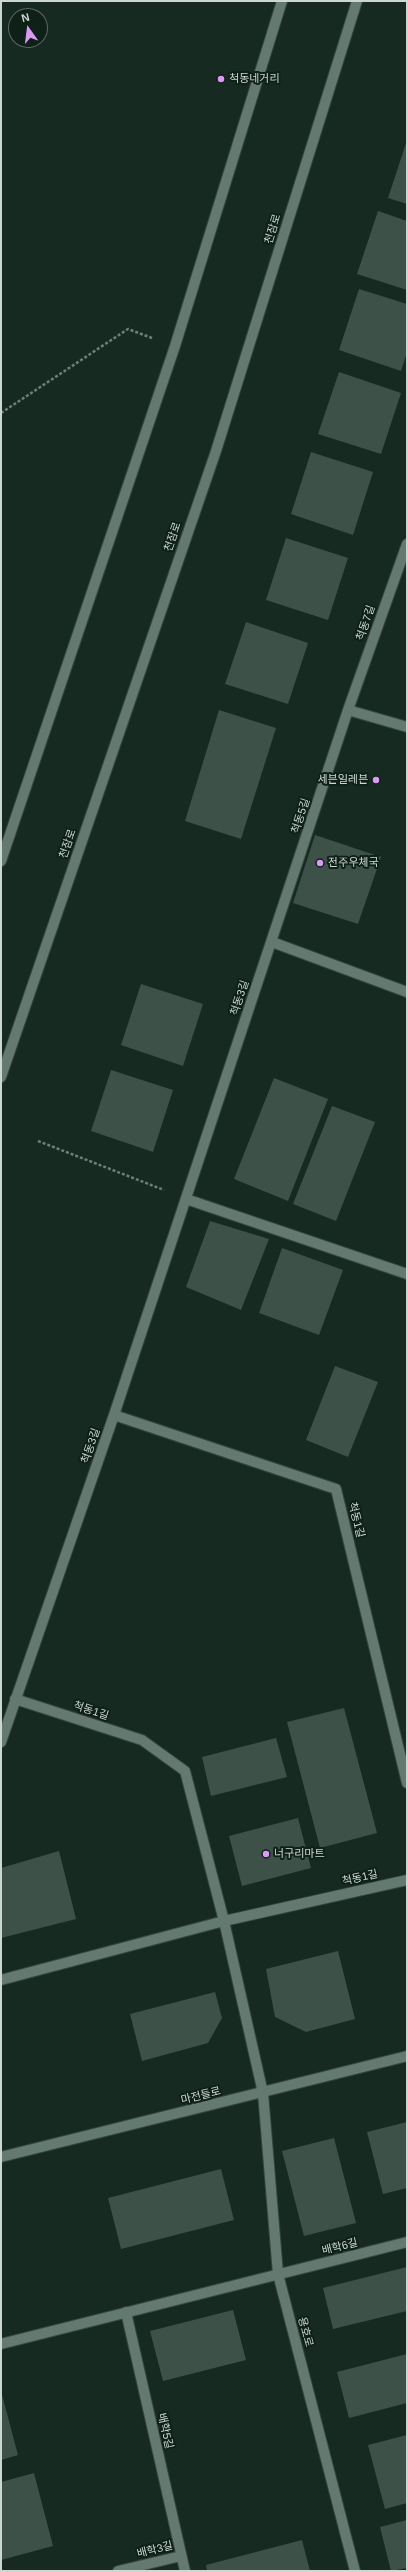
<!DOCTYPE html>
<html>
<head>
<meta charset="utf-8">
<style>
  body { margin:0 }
  #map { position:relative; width:408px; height:2572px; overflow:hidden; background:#172a22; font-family:Helvetica,sans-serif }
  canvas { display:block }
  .frame { position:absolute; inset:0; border:2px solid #ccd7d2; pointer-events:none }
  .north { position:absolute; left:8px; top:8px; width:40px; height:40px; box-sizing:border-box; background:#0e2018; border:1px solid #5a6962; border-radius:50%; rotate:346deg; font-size:11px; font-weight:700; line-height:16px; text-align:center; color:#ccd7d2 }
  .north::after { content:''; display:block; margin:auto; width:14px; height:18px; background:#db99f5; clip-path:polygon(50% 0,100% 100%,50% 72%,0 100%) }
</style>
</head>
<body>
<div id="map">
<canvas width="408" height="2572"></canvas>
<div class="frame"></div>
<div class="north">N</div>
</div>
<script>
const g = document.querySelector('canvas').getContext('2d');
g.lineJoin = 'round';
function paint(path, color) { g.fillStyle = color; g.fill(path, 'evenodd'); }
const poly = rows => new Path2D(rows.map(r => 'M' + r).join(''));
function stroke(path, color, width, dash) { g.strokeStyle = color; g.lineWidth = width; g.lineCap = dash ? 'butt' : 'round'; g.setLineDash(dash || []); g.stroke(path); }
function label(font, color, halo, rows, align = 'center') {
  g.font = font + ' Helvetica,"Noto Sans KR",sans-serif'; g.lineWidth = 4; g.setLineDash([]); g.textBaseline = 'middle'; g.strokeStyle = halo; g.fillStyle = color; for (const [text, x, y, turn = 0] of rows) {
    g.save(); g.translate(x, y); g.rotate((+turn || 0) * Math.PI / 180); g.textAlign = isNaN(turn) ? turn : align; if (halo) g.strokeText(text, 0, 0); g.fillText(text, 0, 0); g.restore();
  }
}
const building = poly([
  [407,140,407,204,388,198],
  [378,211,407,221,407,290,357,274],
  [359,289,407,304,407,352,401,371,339,350],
  [339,372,401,393,381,454,318,434],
  [311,452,373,472,353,535,291,514],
  [286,538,348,558,328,620,266,600],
  [246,622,308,643,288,704,225,684],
  [219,710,276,728,241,839,185,821],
  [315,835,381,857,358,924,293,903],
  [141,984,203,1004,183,1066,121,1045],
  [111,1070,173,1090,153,1152,91,1131],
  [274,1078,328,1099,288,1201,234,1179],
  [332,1106,375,1122,336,1221,293,1204],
  [210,1221,269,1239,241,1310,186,1287],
  [282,1248,343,1270,319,1335,259,1313],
  [335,1366,378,1382,348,1457,306,1440],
  [344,1708,377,1833,320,1848,287,1722],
  [276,1738,287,1777,211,1796,202,1757],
  [298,1818,311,1868,242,1886,229,1836],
  [59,1851,76,1919,1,1938,1,1868],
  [338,1951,355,2019,306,2032,275,2017,266,1969],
  [215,1992,222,2018,208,2043,142,2061,130,2014],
  [407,2122,407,2188,383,2194,367,2132],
  [334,2138,356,2223,304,2236,282,2151],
  [221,2169,234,2220,121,2249,108,2198],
  [407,2267,407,2311,333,2329,323,2288],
  [233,2310,246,2360,163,2381,150,2331],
  [407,2354,407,2403,349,2418,337,2372],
  [1,2391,18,2455,1,2460],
  [407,2435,407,2503,385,2509,368,2445],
  [34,2473,53,2546,1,2560,1,2482],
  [407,2520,407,2568,391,2571,380,2527],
  [302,2540,310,2571,207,2571,206,2565]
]);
const path = poly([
  [1,413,128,329,152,338],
  [38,1141,164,1190]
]);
const minor = poly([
  [348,710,407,727],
  [1,861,175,346,282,1],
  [272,942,407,992],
  [1,1077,216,451,357,1],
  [186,1199,407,1274],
  [114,1415,336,1489,407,1783],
  [15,1699,142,1740,185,1771,224,1921,263,2093,278,2274,355,2571],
  [1,1742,114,1415,348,710,407,544],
  [1,1980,224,1921,407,1880],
  [1,2157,407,2056],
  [126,2312,185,2571],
  [1,2344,407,2242],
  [118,2571,181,2556]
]);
const markers = [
  [221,79,4,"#db99f5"],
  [376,780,4,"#db99f5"],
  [320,863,4,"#db99f5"],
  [266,1854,4,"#db99f5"]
];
const poiNames = [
  ["척동네거리",229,79],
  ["세븐일레븐",368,780,"right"],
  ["전주우체국",328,863],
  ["너구리마트",274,1854]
];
const streetNames = [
  ["천잠로",273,229,-73],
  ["천잠로",173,537,-71],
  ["척동7길",366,623,-71],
  ["척동5길",301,816,-72],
  ["천잠로",68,844,-71],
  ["척동3길",240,998,-72],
  ["척동3길",91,1446,-71],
  ["척동1길",356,1520,76],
  ["척동1길",91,1711,18],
  ["척동1길",360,1878,-13],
  ["마전들로",201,2096,-14],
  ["배학6길",340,2247,-14],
  ["용호로",305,2332,75],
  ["배학5길",165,2431,77],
  ["배학3길",155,2550,-14]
];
paint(building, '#3d5148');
stroke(minor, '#37453f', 12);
stroke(path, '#6f7e78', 2.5, [3, 2]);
stroke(minor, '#64796f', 10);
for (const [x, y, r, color] of markers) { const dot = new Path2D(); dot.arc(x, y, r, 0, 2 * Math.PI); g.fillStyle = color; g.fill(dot); stroke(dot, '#0e2018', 1.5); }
label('11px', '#ccd7d2', '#0e2018', poiNames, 'left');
label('11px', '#ccd7d2', '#0e2018', streetNames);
</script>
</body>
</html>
